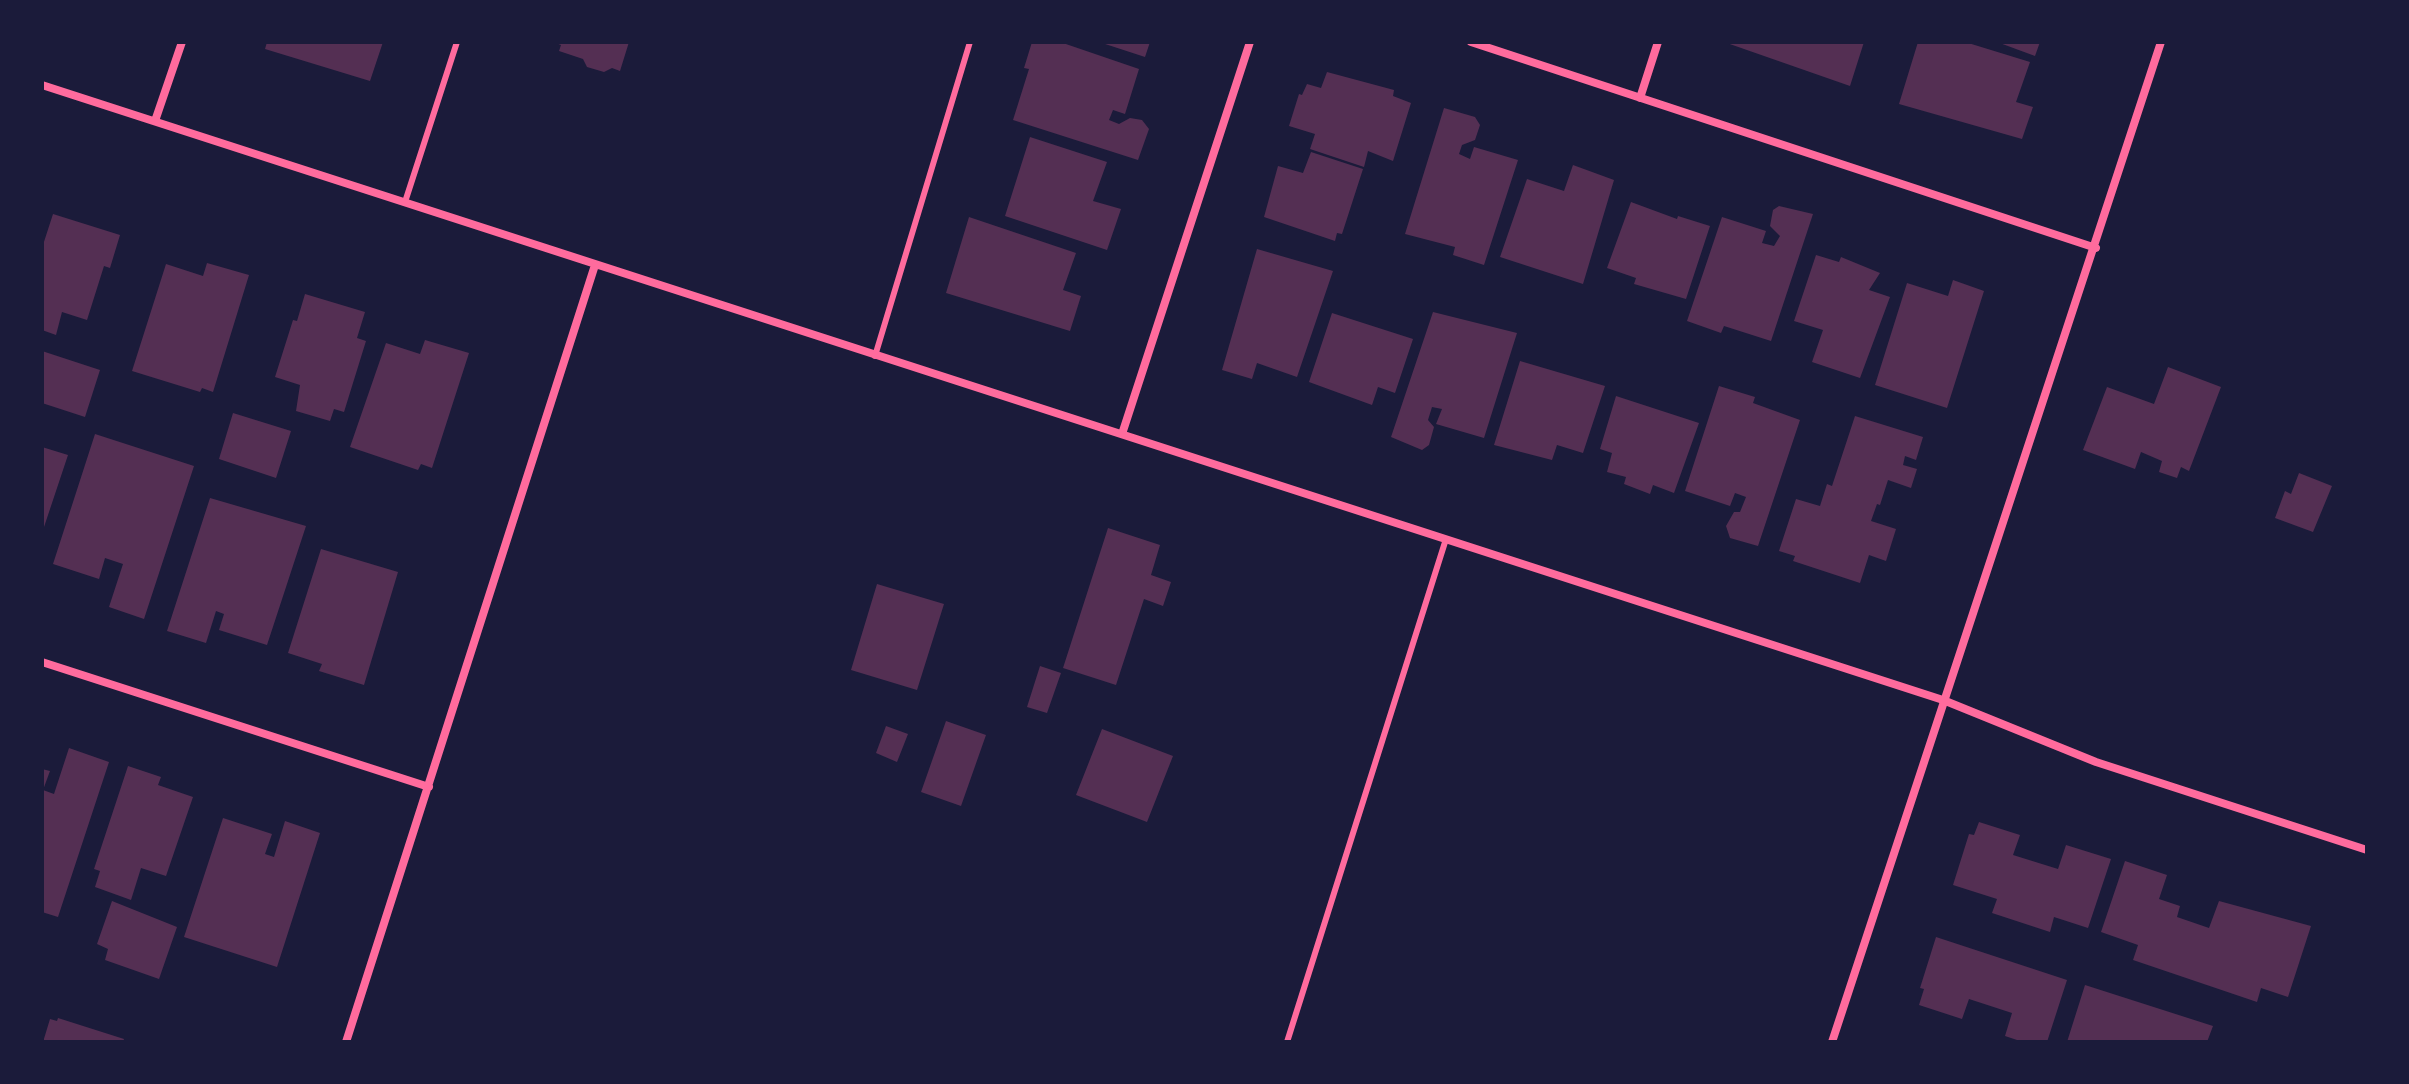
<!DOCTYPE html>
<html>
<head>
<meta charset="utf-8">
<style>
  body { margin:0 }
  #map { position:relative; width:2409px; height:1084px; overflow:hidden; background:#1b1b3a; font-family:"PT Sans Narrow",sans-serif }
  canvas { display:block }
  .frame { position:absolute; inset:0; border:44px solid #1b1b3a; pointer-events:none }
</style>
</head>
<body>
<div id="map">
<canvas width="2409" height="1084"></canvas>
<div class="frame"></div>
</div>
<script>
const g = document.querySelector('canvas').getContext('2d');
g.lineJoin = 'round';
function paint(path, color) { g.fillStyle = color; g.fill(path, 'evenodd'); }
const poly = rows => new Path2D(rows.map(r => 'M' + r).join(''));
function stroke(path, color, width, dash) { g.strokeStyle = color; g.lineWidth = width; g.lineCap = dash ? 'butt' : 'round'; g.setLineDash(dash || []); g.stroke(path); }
const building = poly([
  [267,42,383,42,370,81,265,49],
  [553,42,629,42,620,71,612,68,604,72,587,67,583,59,559,51,561,45],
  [1032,42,1060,42,1139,69,1125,114,1113,110,1109,120,1119,124,1130,118,1142,120,1149,129,1138,160,1013,120,1029,69,1024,68],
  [1099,42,1150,42,1145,57],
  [1724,42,1864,42,1850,86],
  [1918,42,1965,42,2030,62,2016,102,2033,107,2022,139,1899,104],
  [1997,42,2040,42,2035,56],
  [1327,72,1394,90,1393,96,1411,103,1393,161,1368,151,1364,167,1310,149,1315,134,1289,126,1299,94,1302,95,1307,84,1321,88],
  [1444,108,1475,117,1480,125,1475,140,1462,145,1459,154,1470,159,1474,147,1518,160,1484,265,1453,255,1455,247,1405,234],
  [1030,137,1107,162,1093,201,1121,209,1107,250,1005,216],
  [1311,152,1363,169,1342,234,1337,233,1335,241,1264,217,1278,166,1303,173],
  [1573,165,1614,180,1583,284,1500,257,1527,179,1564,191],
  [1631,202,1677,219,1678,216,1710,226,1686,299,1634,284,1636,278,1607,268],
  [1779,206,1813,214,1771,341,1724,326,1721,333,1687,321,1722,217,1766,231,1762,243,1774,246,1780,236,1770,226,1773,210],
  [53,214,120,235,110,268,104,266,87,320,62,312,56,335,42,330,42,248],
  [969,217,1076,253,1063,290,1081,296,1070,331,946,293],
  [1257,249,1333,271,1297,377,1257,363,1252,379,1222,370],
  [1816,255,1839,262,1841,257,1880,273,1869,290,1890,297,1860,378,1812,362,1823,330,1794,321],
  [207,263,249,275,213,392,202,388,200,392,132,371,166,264,203,276],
  [1953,280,1984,291,1947,408,1875,385,1907,283,1948,296],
  [305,294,365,312,357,338,366,341,344,412,334,409,330,421,296,411,300,385,275,377,293,320,297,321],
  [1433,312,1517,333,1484,438,1436,424,1442,409,1432,407,1428,420,1434,427,1429,445,1422,450,1391,437],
  [1332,313,1413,339,1395,393,1378,387,1372,405,1309,382],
  [425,340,469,353,432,468,421,464,418,470,350,447,386,343,420,354],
  [42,351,100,370,85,417,42,403],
  [1520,361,1605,386,1583,453,1557,445,1552,460,1494,445],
  [2168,367,2221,387,2189,471,2181,467,2177,478,2159,472,2162,461,2141,452,2135,469,2083,450,2107,387,2154,404],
  [1719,386,1755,397,1753,403,1800,420,1758,546,1730,538,1726,526,1734,512,1740,512,1746,497,1735,493,1730,506,1685,491],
  [1616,396,1699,423,1674,493,1653,485,1650,494,1624,484,1626,477,1607,472,1612,453,1600,449],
  [233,413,291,431,276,478,219,459],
  [1855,416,1923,437,1916,460,1905,456,1903,465,1917,469,1911,488,1888,480,1880,505,1877,504,1871,521,1896,529,1886,561,1869,555,1860,583,1793,561,1795,556,1779,551,1796,499,1820,506,1827,484,1832,486],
  [95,434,194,466,144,619,109,607,123,564,105,558,99,579,53,564],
  [42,447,68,455,43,530,42,530],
  [2299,473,2332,486,2313,532,2275,518,2285,491,2291,494],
  [210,498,306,526,267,645,219,630,224,614,216,611,206,643,167,631],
  [1108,528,1160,545,1151,575,1171,582,1163,606,1144,599,1116,685,1063,668],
  [321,549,398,572,364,685,319,671,322,664,288,653],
  [877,584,944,604,917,690,851,670],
  [1040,666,1061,673,1047,713,1027,707],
  [946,721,986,735,961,806,921,792],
  [886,726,908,734,897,762,876,753],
  [1102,729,1173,756,1147,822,1076,795],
  [69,748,109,762,58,917,42,912,42,769,50,771,43,790,54,794],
  [128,766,161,777,158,785,193,797,166,876,141,868,131,900,95,887,100,871,94,869],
  [223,818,272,834,265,854,274,857,285,821,320,833,277,967,184,937],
  [1979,822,2020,835,2013,855,2058,869,2066,845,2111,859,2088,928,2054,917,2050,932,1992,913,1997,899,1953,885,1969,834,1974,835],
  [2125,861,2167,875,2159,899,2180,906,2177,917,2209,928,2219,901,2311,926,2288,997,2261,988,2257,1002,2133,960,2138,945,2101,932],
  [112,901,177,927,159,979,105,960,108,949,97,944],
  [1936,937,2067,980,2047,1042,2023,1042,2005,1036,2012,1013,1969,999,1962,1019,1919,1005,1924,989,1920,988],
  [2085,985,2213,1026,2207,1042,2067,1042],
  [58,1018,124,1039,123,1042,43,1042,50,1019,57,1021]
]);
const service = poly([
  [405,202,457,42],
  [875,356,970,42],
  [1287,1042,1446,539]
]);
const minor = poly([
  [1471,42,2096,248],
  [42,85,1943,700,2096,762,2367,850],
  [1640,98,1658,42],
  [155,121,182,42],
  [1122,434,1250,42],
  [42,662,429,787],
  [346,1042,595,265],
  [1832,1042,2161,42]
]);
paint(building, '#542f53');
stroke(service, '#ff6b9d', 6);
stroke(minor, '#ff6b9d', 8);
</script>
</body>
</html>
